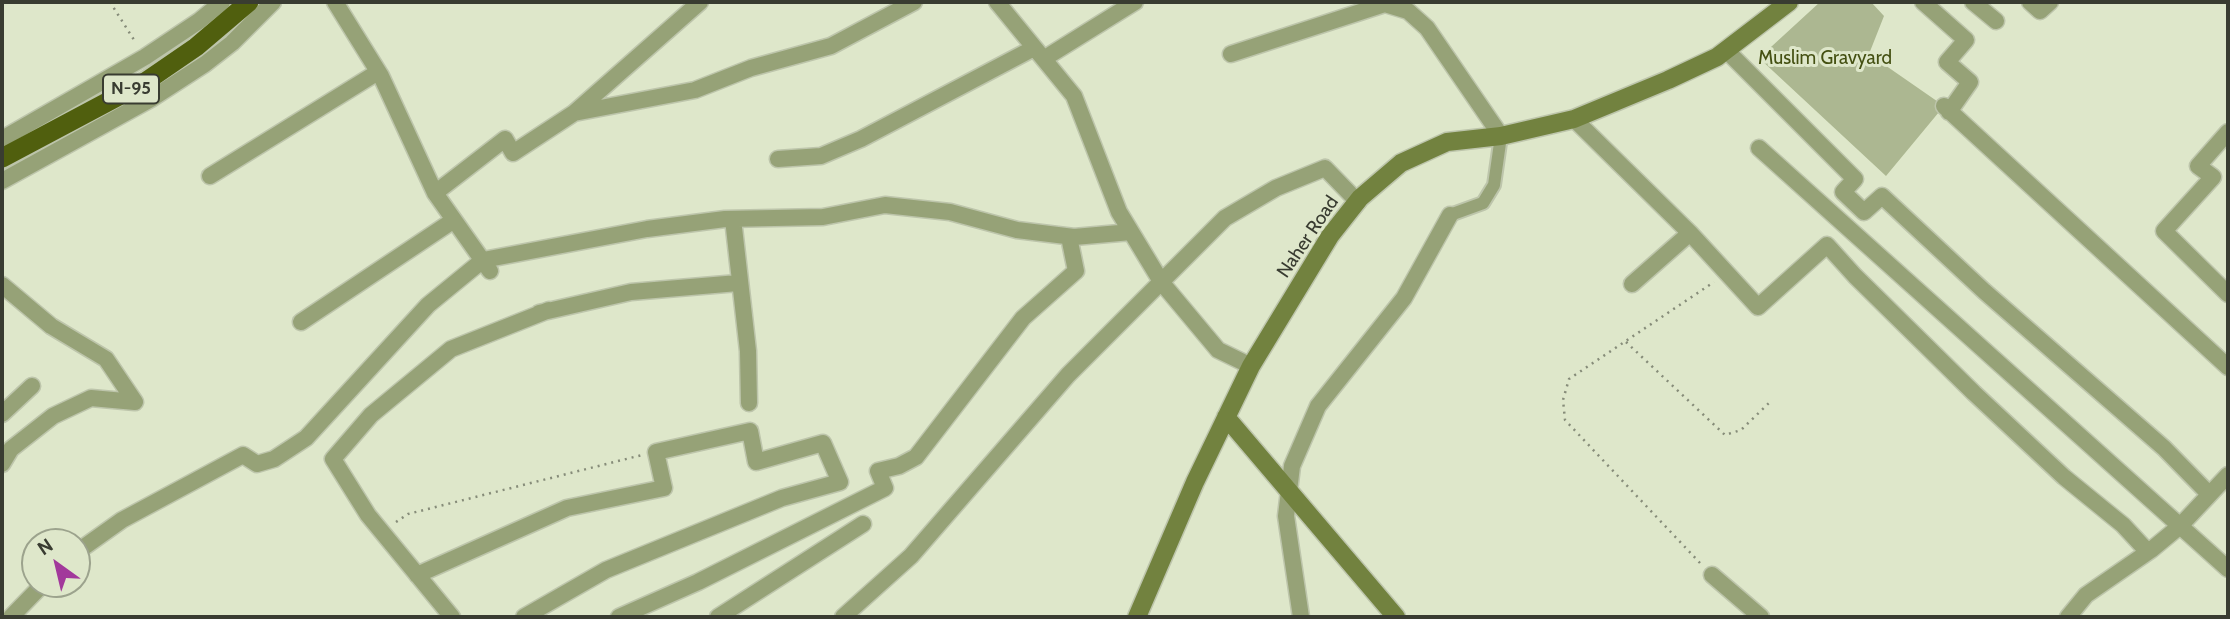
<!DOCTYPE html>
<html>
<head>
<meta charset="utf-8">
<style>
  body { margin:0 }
  #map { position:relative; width:2230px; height:619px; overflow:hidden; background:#dee7ca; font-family:Cabin,sans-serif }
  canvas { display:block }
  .frame { position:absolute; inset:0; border:4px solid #393c31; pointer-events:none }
  .north { position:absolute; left:21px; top:528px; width:70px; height:70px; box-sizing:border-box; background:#dee7ca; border:2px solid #9ca38d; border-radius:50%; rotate:326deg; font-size:19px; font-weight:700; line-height:28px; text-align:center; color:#393c31 }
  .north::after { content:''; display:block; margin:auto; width:24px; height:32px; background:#a2399b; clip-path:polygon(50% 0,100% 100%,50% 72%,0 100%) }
</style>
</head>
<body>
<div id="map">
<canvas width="2230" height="619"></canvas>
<div class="frame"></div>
<div class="north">N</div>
</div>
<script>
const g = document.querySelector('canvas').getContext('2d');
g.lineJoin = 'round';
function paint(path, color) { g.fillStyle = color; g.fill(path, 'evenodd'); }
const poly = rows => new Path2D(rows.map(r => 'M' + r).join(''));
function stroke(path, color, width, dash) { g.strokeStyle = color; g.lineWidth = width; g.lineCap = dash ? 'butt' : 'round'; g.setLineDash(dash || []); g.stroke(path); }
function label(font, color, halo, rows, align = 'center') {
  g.font = font + ' Cabin,sans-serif'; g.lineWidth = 6; g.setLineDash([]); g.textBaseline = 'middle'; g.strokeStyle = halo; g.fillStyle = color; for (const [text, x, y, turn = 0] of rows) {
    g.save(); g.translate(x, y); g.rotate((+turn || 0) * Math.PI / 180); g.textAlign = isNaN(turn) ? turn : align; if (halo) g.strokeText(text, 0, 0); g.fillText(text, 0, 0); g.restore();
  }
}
const green = poly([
  [1820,2,1871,2,1884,16,1869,54,1944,106,1886,176,1759,58]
]);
const path = poly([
  [110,2,136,43],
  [1626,342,1725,435,1741,430,1770,402],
  [396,522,408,514,642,455],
  [1700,563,1565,420,1563,400,1569,379,1714,282]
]);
const pedestrian = poly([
  [1450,215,1483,203,1494,185,1501,136]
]);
const minor = poly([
  [335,2,381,76,435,193,490,271],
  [997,2,1074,96,1119,212,1162,283,1218,350,1251,366],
  [1923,2,1966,40,1947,62,1970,82,1949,112],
  [1973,2,1996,21],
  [2030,2,2040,11,2050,2],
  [1726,50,1855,179,1843,192,1864,212,1882,196,1984,291,2164,448,2209,494],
  [1231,54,1385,4,1408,11,1427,28,1501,136],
  [1045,58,1135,2],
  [1944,106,2228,367],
  [574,113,695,90,751,68,831,46,914,2],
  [1574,119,1690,233,1632,284],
  [2228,132,2198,166,2213,177,2164,231,2228,294],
  [2,139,145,57,199,21,222,2],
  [1759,148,2228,569],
  [778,159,821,156,861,139,1034,48],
  [210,176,378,72],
  [2,181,151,99,205,64,232,43,273,2],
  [435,193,505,139,513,153,574,113,700,2],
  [733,219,748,351,749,403],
  [1690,233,1758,307,1827,245,1855,276,1974,393,2064,477,2123,525,2148,552],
  [2,285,51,326,106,359,135,402,91,398,53,416,11,449,2,464],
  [539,313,631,292,738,283],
  [301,322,454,220],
  [2,414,32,386],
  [77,552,122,520,243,455,257,464,274,459,306,438,428,305,483,260,647,229,725,219,823,217,885,205,950,212,1017,230,1074,237,1131,232],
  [417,575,567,508,664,488,656,452,750,431,756,462,823,443,840,482,782,498,606,570,524,617],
  [1712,575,1761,617],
  [11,617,43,584],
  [452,617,368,515,333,459,371,415,451,349,549,310],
  [619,617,698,582,885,488,878,471,899,466,916,457,1023,318,1076,271,1069,237],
  [718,617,863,524],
  [843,617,911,556,1068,375,1225,218,1276,188,1325,168,1358,202],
  [1301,617,1286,516,1292,466,1318,406,1404,298,1450,215],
  [2068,617,2086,595,2151,550,2180,526,2228,475]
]);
const secondary = poly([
  [1226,417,1396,617],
  [1137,617,1195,482,1251,366,1330,236,1360,198,1401,163,1447,142,1501,136,1574,119,1668,80,1717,57,1789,2]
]);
const trunk = poly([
  [2,158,145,82,196,47,249,2]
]);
const shields = [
  [131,89,56]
];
const shieldNames = [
  ["N-95",131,89]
];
const parkNames = [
  ["Muslim Gravyard",1825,58]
];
const streetNames = [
  ["Naher Road",1308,237,-56]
];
paint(green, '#acb791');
stroke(pedestrian, '#bdc5ab', 16);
stroke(minor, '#bdc5ab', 19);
stroke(secondary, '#bdc5ab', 21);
stroke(trunk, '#bdc5ab', 23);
stroke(path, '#868c79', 2.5, [2, 5]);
stroke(pedestrian, '#96a277', 12);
stroke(minor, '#96a277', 16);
stroke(secondary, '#72823f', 18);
stroke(trunk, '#505f0e', 19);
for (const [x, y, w] of shields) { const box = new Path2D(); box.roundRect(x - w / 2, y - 14.5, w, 29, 5); g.fillStyle = '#dee7ca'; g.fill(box); stroke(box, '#393c31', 2); }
label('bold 18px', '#393c31', null, shieldNames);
label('19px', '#445012', '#dee7ca', parkNames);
label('19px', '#393c31', '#dee7ca', streetNames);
</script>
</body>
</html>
